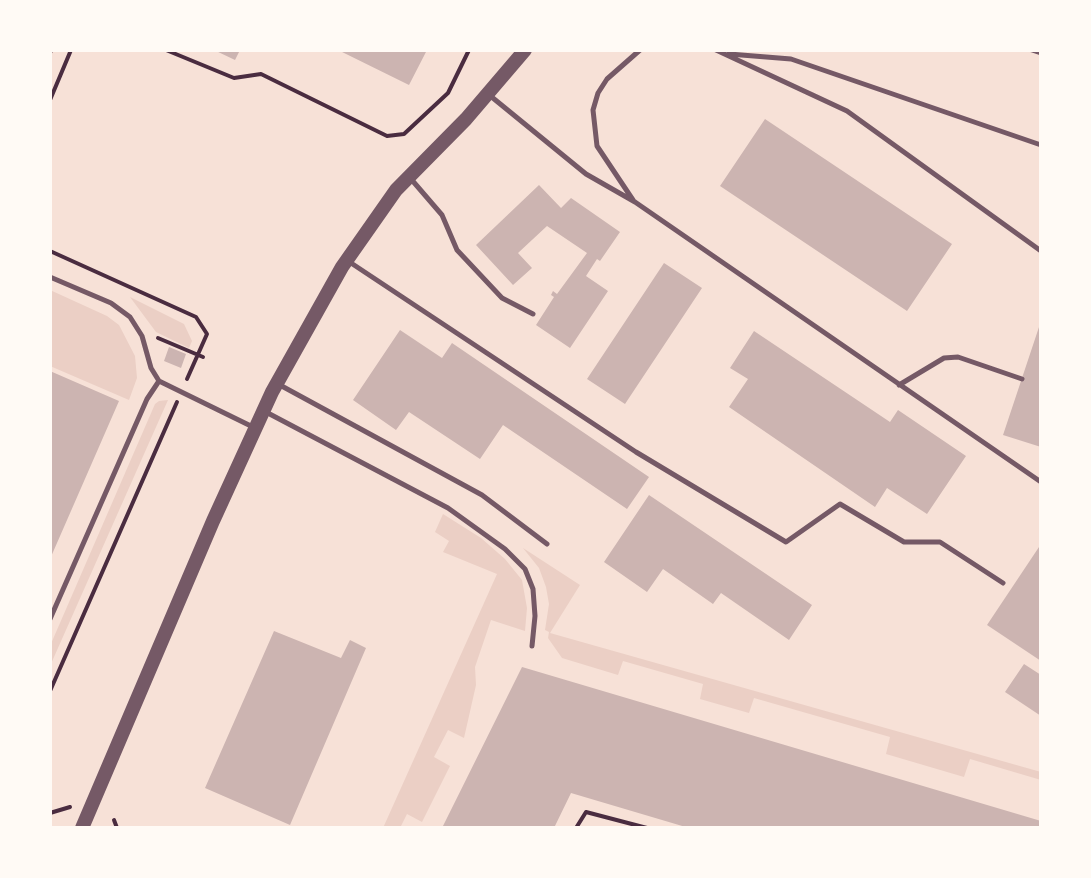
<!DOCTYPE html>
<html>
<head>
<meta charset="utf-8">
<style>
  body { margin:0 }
  #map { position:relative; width:1091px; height:878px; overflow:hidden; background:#f7e1d7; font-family:Barlow,sans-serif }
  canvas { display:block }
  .frame { position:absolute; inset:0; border:52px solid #fffaf5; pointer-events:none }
</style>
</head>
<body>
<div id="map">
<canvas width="1091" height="878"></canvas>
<div class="frame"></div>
</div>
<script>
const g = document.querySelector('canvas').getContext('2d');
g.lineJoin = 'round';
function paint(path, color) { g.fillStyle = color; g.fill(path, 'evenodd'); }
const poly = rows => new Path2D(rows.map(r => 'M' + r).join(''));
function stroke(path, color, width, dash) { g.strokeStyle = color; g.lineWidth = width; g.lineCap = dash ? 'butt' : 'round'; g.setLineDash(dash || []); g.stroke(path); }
const green = poly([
  [50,290,107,316,119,325,135,356,137,378,129,400,50,366],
  [130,297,184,324,192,341,189,348,156,332],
  [168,400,50,666,50,646,155,404,159,401],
  [443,514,481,538,505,559,522,580,527,608,525,631,491,620,475,667,476,685,464,738,448,730,434,757,450,766,422,822,407,814,400,828,383,828,497,574,443,552,449,541,435,532],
  [523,548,580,585,550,633,1041,772,1041,780,970,759,964,777,886,754,890,737,754,698,749,713,700,699,703,684,623,661,618,675,562,658,548,638,549,632,545,630,549,604,546,587,539,568]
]);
const building = poly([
  [214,50,240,50,235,60],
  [338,50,427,50,409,85],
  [765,119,952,244,907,311,720,186],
  [539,185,561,208,571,198,620,232,600,261,597,259,586,276,608,291,570,348,536,325,554,297,551,295,553,291,557,294,587,253,547,226,518,253,532,268,513,285,476,245],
  [664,263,702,288,625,404,587,379],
  [1040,324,1041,324,1041,447,1003,435],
  [400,330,442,358,452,343,649,477,627,509,503,425,480,459,409,412,396,430,353,400],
  [754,331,890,422,898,410,966,456,927,514,887,488,875,507,729,407,748,379,730,368],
  [169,347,186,354,181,368,164,361],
  [50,371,119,401,50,559],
  [649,495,812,605,789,640,721,593,713,604,663,569,647,592,604,562],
  [1041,544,1041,661,987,625],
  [274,631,341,658,350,640,366,648,290,825,205,788],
  [1024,664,1041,675,1041,716,1005,692],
  [522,667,1041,821,1041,828,689,828,571,793,554,828,442,828]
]);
const path = poly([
  [166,50,234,78,261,74,387,136,404,134,448,93,469,50],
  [50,100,71,50],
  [50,251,196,317,207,334,187,379],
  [158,338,203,357],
  [50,691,177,402],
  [50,813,70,807],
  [114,820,117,828],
  [576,828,586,812,647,828]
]);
const service = poly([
  [716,50,847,111,1041,251],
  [1032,50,1041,53],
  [50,52,51,50],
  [729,54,791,59,1041,145],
  [488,94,586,174,635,202,1041,482],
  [411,179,442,215,457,250,502,298,533,314],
  [633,200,597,146,593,110,598,93,607,79,640,50],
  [348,261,636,452,786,542,840,504,904,542,940,542,1003,583],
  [50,277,111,303,130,317,142,336,151,368,159,381,255,428],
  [278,384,482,495,547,544],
  [899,385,944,358,958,357,1022,379],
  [264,411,448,508,505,549,525,569,533,589,535,616,532,646],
  [50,619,147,399,159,381]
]);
const tertiary = poly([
  [82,828,213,521,272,392,342,267,396,190,466,119,525,50]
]);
paint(green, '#ebcfc5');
paint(building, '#ccb4b1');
stroke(path, '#4a2c40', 4);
stroke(service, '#755966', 5);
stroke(tertiary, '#755966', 14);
</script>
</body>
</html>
